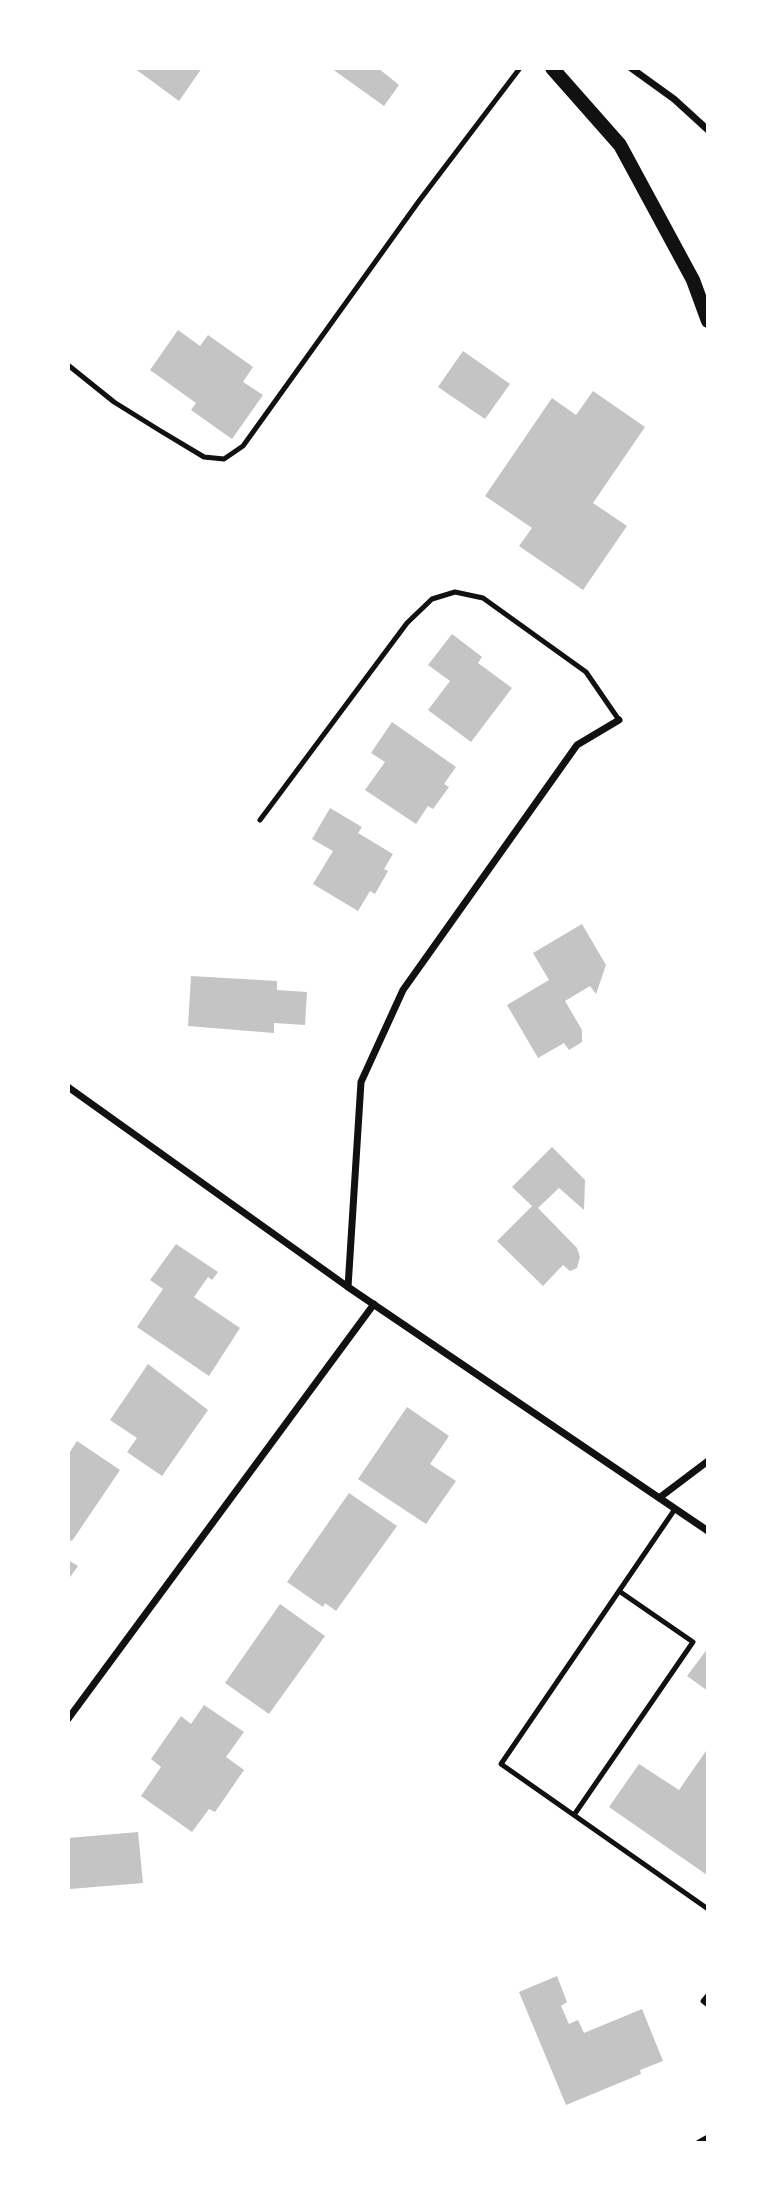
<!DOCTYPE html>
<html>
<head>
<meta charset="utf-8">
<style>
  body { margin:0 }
  #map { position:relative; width:776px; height:2211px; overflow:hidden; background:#fff; font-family:"DM Sans",sans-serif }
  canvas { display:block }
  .frame { position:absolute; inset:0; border:70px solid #fff; pointer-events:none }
</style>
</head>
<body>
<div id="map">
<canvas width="776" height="2211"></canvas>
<div class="frame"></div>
</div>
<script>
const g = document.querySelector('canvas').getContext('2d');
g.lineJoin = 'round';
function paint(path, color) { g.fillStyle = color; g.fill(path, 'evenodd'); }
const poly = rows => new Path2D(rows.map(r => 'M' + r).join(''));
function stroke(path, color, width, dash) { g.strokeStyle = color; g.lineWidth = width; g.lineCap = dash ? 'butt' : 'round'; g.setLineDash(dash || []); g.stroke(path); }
const building = poly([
  [134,68,202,68,179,101],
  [331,68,378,68,399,85,384,106],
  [178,330,200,346,208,335,253,367,243,382,263,395,232,439,191,410,196,403,150,370],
  [463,351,510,384,485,419,438,387],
  [593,391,645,427,593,503,627,526,583,590,519,546,532,528,485,496,552,398,576,415],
  [452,634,482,657,478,663,512,688,471,742,428,710,450,681,428,665],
  [392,722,456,767,444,784,449,787,433,809,428,806,416,824,365,790,385,762,371,753],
  [330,808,362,827,358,833,393,854,384,869,388,871,375,894,370,891,358,911,313,884,333,851,312,839],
  [582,924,606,965,596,994,590,986,565,1001,582,1030,582,1042,569,1050,564,1043,538,1058,507,1005,549,980,533,953],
  [191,976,277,981,277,990,307,992,305,1025,274,1023,274,1033,188,1026],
  [552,1147,585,1180,584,1210,559,1188,538,1208,577,1248,580,1257,577,1268,570,1271,563,1265,543,1286,497,1241,532,1206,512,1187],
  [176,1244,218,1272,212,1280,208,1277,194,1297,240,1328,209,1376,137,1327,163,1289,150,1280],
  [148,1364,208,1410,162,1476,127,1452,137,1438,110,1420],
  [407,1407,449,1436,430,1464,456,1481,426,1524,358,1479],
  [77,1441,120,1470,72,1541,68,1539,68,1455],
  [349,1493,397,1526,336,1611,325,1603,323,1607,287,1582],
  [68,1560,78,1566,68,1580],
  [280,1604,325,1636,269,1714,225,1683],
  [708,1648,708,1691,687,1676],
  [204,1705,244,1732,226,1757,244,1770,215,1812,209,1809,192,1832,141,1796,161,1767,151,1759,181,1716,191,1724],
  [708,1748,708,1873,707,1875,609,1807,639,1764,679,1790],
  [138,1832,143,1883,70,1889,68,1838],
  [557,1976,567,2002,561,2006,569,2024,578,2020,584,2033,642,2009,663,2061,640,2070,641,2074,566,2105,519,1992]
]);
const service = poly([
  [68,365,114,402,159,430,204,457,224,459,243,446,419,201,520,68],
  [260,820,407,623,432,599,455,592,483,598,586,672,619,720],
  [675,1509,501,1764,708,1909],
  [574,1815,693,1642,619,1591],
  [708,1995,703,2001,708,2005]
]);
const minor = poly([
  [631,68,674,99,708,130],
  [68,1087,348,1287,708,1531],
  [348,1287,361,1082,403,990,577,745,619,720],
  [659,1498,708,1461],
  [68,1719,374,1304],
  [699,2143,708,2138]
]);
const secondary = poly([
  [552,68,620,145,693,280,708,321]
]);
paint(building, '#c4c4c4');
stroke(service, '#111', 5);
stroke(minor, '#111', 7);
stroke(secondary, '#111', 14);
</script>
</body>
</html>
